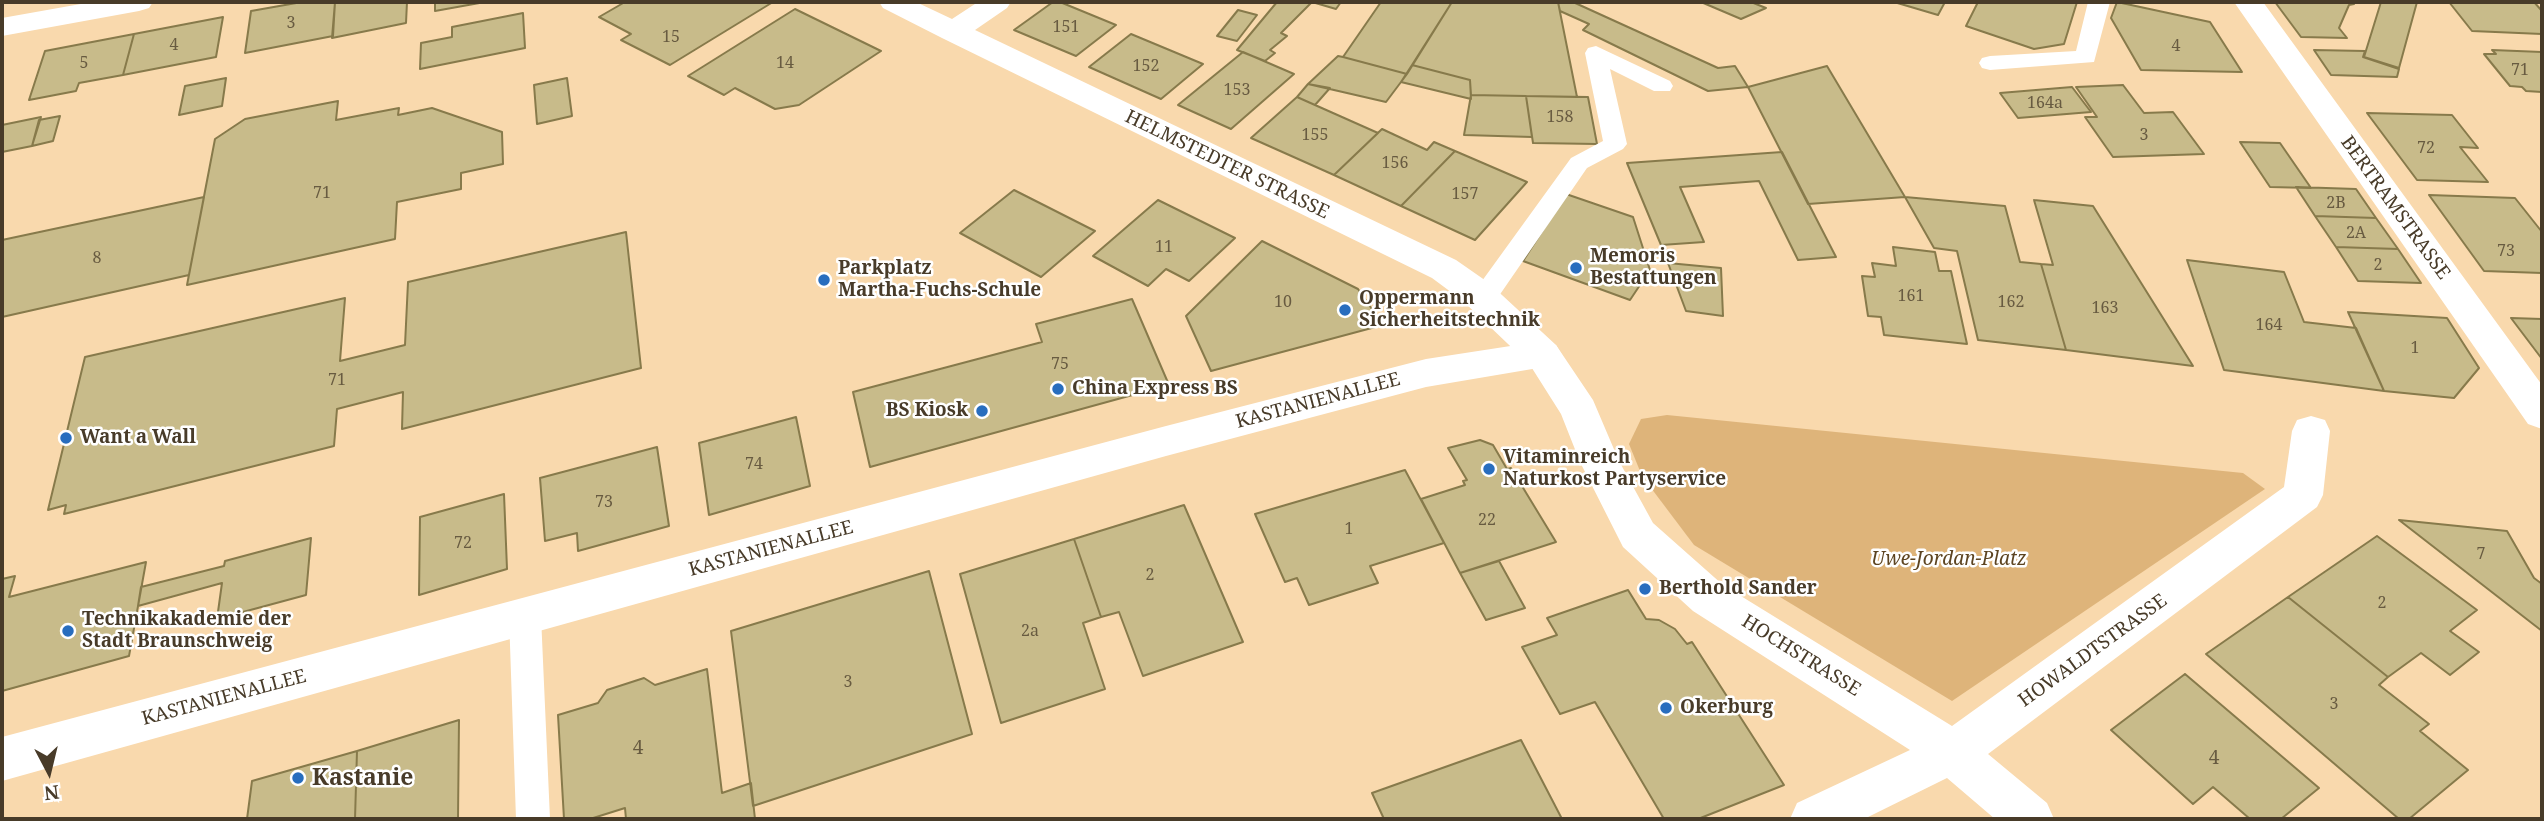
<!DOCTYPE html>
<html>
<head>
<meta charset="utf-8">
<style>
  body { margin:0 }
  #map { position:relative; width:2544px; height:821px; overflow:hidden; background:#f9d9ad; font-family:"Noto Serif",serif }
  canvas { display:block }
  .frame { position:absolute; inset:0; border:4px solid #483b29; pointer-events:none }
  .north { position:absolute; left:14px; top:737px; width:70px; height:70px; -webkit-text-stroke:5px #fff; paint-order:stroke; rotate:173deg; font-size:19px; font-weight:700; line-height:28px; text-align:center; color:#483b29 }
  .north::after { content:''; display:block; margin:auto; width:24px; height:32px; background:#483b29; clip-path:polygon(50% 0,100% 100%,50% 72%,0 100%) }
</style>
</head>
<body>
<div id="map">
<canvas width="2544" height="821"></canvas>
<div class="frame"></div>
<div class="north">N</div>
</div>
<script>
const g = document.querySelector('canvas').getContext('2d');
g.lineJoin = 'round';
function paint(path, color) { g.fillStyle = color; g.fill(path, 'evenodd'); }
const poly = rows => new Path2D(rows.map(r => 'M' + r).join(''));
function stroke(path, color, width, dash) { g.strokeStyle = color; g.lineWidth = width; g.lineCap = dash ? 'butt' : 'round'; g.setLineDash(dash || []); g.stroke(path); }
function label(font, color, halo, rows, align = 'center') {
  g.font = font + ' "Noto Serif",serif'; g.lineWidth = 5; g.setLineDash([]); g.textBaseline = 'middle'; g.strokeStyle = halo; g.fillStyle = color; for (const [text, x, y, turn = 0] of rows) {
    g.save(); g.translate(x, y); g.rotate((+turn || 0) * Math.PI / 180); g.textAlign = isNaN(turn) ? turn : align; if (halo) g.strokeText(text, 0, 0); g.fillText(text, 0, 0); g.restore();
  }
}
const green = poly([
  [1667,415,2243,473,2265,489,1952,701,1694,545,1642,476,1629,444,1641,419]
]);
const building = poly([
  [302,2,335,2,333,36,245,53,251,11,302,2],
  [335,2,407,2,406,23,332,38,335,2],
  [435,2,485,2,435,11,435,2],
  [625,2,773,2,670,65,621,40,631,34,599,17,625,2],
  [1053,2,1060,2,1116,25,1076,56,1014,30,1053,2],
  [1277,2,1341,2,1336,9,1312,2,1281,33,1287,36,1270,50,1275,53,1265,61,1237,50,1277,2],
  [1381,2,1452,2,1407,74,1343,57,1381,2],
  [1452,2,1558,2,1577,97,1471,95,1470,80,1412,65,1452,2],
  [1558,2,1573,2,1718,68,1735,66,1748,87,1708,91,1583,30,1589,24,1560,11,1558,2],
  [1701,2,1751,2,1766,8,1741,19,1701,2],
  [1894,2,1945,2,1938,15,1894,2],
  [1978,2,2077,2,2064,44,2034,49,1966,26,1978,2],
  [2117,2,2210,22,2242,72,2141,70,2111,18,2117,2],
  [2275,2,2352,2,2354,4,2349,5,2339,28,2347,38,2301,37,2275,2],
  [2381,2,2417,2,2399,68,2364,57,2381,2],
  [2449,2,2534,2,2542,11,2542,34,2472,31,2449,2],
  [795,9,881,51,799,105,775,109,735,88,724,95,688,76,795,9],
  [1238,10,1257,15,1237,41,1217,36,1238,10],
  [523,13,525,48,420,69,421,43,452,37,452,27,523,13],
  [223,17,216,57,123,75,134,34,223,17],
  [134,34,123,75,79,83,76,91,29,100,45,51,134,34],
  [1131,34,1203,64,1161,99,1089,67,1131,34],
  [2314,50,2365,51,2363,57,2399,69,2397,77,2331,75,2314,50],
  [2492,50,2542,52,2542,92,2526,91,2522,87,2510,86,2484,54,2496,54,2492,50],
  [1243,52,1294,74,1231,129,1178,105,1243,52],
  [1338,56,1343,57,1407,74,1386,102,1308,84,1338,56],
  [1412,65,1470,80,1471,99,1401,82,1412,65],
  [1827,66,1905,197,1808,204,1748,87,1827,66],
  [226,78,222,106,179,115,185,86,226,78],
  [567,78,572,116,537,124,534,85,567,78],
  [1308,84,1330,88,1315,105,1297,97,1308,84],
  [2123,85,2144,113,2173,112,2204,154,2113,157,2085,117,2097,117,2076,87,2123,85],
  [2072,87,2091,112,2018,118,2000,93,2072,87],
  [1471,95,1526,96,1532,137,1464,135,1471,95],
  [1526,96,1588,97,1597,144,1533,143,1526,96],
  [1297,97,1378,133,1334,175,1251,138,1297,97],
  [338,101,336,120,399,108,398,115,432,108,502,132,503,164,461,173,461,189,397,202,395,239,187,285,215,139,245,119,338,101],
  [2367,113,2452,115,2478,148,2460,147,2488,182,2417,180,2367,113],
  [60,116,53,141,32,146,39,120,60,116],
  [41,117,32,146,2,152,2,125,41,117],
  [1382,129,1427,150,1434,142,1455,151,1401,206,1334,175,1382,129],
  [2240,142,2280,143,2311,188,2270,187,2240,142],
  [1455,151,1527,182,1475,240,1401,206,1455,151],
  [1782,152,1836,257,1798,260,1759,181,1680,187,1704,242,1661,245,1627,163,1782,152],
  [2296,187,2356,189,2376,218,2315,216,2296,187],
  [1014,190,1095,231,1041,277,960,233,1014,190],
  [1566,194,1633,217,1650,270,1630,300,1523,261,1566,194],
  [2429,195,2515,198,2542,232,2542,273,2484,271,2429,195],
  [204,197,189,275,2,317,2,240,204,197],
  [1905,197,2005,206,2020,262,2041,264,2066,350,1978,340,1957,251,1934,248,1905,197],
  [1158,200,1235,238,1189,281,1166,269,1148,286,1093,256,1158,200],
  [2034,200,2093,206,2193,366,2066,350,2041,264,2053,265,2034,200],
  [2315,216,2376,218,2398,249,2336,247,2315,216],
  [626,232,641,368,402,429,403,392,337,409,334,446,64,514,66,505,48,510,85,357,345,298,340,361,405,345,408,282,626,232],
  [1262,241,1358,289,1383,325,1211,371,1186,316,1262,241],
  [1893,247,1935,252,1939,271,1951,271,1967,344,1884,335,1881,317,1868,316,1862,276,1875,277,1872,263,1896,266,1893,247],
  [2336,247,2398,249,2421,283,2358,281,2336,247],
  [2187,260,2284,272,2304,322,2356,328,2384,391,2224,370,2187,260],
  [1668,263,1721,268,1723,316,1686,311,1668,263],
  [1132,299,1169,385,870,467,853,392,1042,342,1036,324,1132,299],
  [2348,312,2447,318,2479,368,2454,398,2384,391,2348,312],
  [2511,318,2542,319,2542,359,2511,318],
  [796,417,810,486,709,515,699,443,796,417],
  [1480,440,1493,445,1507,469,1511,468,1556,542,1460,573,1421,499,1465,485,1463,481,1467,480,1448,448,1480,440],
  [657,447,669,526,578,551,577,533,545,541,540,478,657,447],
  [1405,470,1444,543,1370,566,1378,583,1309,605,1297,578,1285,582,1255,514,1405,470],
  [504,494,507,569,419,595,420,517,504,494],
  [1184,505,1243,642,1143,676,1119,612,1101,617,1074,539,1184,505],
  [2399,520,2507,531,2534,578,2542,584,2542,631,2399,520],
  [2377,536,2477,610,2450,631,2479,652,2450,675,2421,653,2388,677,2288,597,2377,536],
  [311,538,306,595,217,619,222,583,138,606,141,587,224,566,225,561,311,538],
  [1074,539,1101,617,1083,623,1105,689,1001,723,960,574,1074,539],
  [1499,561,1525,608,1486,620,1460,573,1499,561],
  [146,562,129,656,2,691,2,579,15,576,9,597,146,562],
  [929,571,972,734,753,806,731,631,929,571],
  [1628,590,1646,619,1659,620,1675,629,1687,644,1692,642,1784,785,1698,819,1664,819,1595,702,1560,714,1522,647,1557,635,1547,618,1628,590],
  [2288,597,2388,677,2379,685,2429,724,2420,731,2468,770,2409,819,2399,819,2206,654,2288,597],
  [707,669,722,793,751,783,755,819,626,819,625,808,590,819,564,819,558,715,598,703,607,690,644,678,655,685,707,669],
  [2185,674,2319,788,2281,819,2250,819,2213,787,2193,804,2111,730,2185,674],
  [459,720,458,819,355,819,357,751,459,720],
  [1521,740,1562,819,1384,819,1372,793,1521,740],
  [357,751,355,819,247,819,252,781,357,751]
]);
const service = poly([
  [2088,2,2110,2,2094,62,1990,70,1982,68,1979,63,1982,58,1990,56,2076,51,2088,2],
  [1596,46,1670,81,1673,86,1670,91,1654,91,1610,69,1627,144,1623,149,1587,168,1492,306,1483,308,1474,306,1470,299,1474,292,1571,158,1603,141,1585,53,1588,48,1596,46],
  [525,602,536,606,541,616,550,819,516,819,509,616,514,606,525,602]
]);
const minor = poly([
  [92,2,153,2,149,8,139,11,2,36,2,18,92,2],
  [879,2,916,2,952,19,978,2,1011,2,1007,8,975,30,1456,260,1489,283,1556,345,1593,400,1619,461,1653,523,1723,585,1952,726,2284,487,2292,431,2297,420,2311,416,2325,420,2330,431,2323,495,2317,507,1988,754,2047,803,2054,819,1995,819,1947,778,1864,819,1790,819,1797,803,1910,750,1693,611,1623,547,1580,462,1561,414,1530,365,1463,301,1432,278,942,38,883,8,879,2],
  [2234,2,2263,2,2542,385,2542,429,2528,424,2234,2]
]);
const tertiary = poly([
  [1543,341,1556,345,1562,355,1556,365,1426,387,1166,456,2,781,2,737,1166,426,1426,359,1543,341]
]);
const markers = [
  [1576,268,7,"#286dbe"],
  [824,280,7,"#286dbe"],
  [1345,310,7,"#286dbe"],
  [1058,389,7,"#286dbe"],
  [982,411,7,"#286dbe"],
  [66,438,7,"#286dbe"],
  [1489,469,7,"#286dbe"],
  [1645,589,7,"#286dbe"],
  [68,631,7,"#286dbe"],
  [1666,708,7,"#286dbe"],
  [298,778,7,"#286dbe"]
];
const numberNames = [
  ["3",291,23],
  ["151",1066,27],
  ["15",671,37],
  ["4",174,45],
  ["4",2176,46],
  ["5",84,63],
  ["14",785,63],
  ["152",1146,66],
  ["71",2520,70],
  ["153",1237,90],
  ["164a",2045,103],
  ["158",1560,117],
  ["155",1315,135],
  ["3",2144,135],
  ["72",2426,148],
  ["156",1395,163],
  ["71",322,193],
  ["157",1465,194],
  ["2B",2336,203],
  ["2A",2356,233],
  ["11",1164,247],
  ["73",2506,251],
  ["8",97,258],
  ["2",2378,265],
  ["161",1911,296],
  ["10",1283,302],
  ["162",2011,302],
  ["163",2105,308],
  ["164",2269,325],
  ["1",2415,348],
  ["75",1060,364],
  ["71",337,380],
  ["74",754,464],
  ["73",604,502],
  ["22",1487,520],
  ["1",1349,529],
  ["72",463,543],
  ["7",2481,554],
  ["2",1150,575],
  ["2",2382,603],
  ["2a",1030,631],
  ["3",848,682],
  ["3",2334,704]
];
const streetNames = [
  ["HELMSTEDTER STRASSE",1227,165,26],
  ["BERTRAMSTRASSE",2395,208,54],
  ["KASTANIENALLEE",1318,401,-15],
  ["KASTANIENALLEE",771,549,-15],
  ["HOWALDTSTRASSE",2093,651,-36],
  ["HOCHSTRASSE",1801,656,32],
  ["KASTANIENALLEE",224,698,-15]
];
const poiNames = [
  ["Memoris",1590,257],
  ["Bestattungen",1590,279],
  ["Parkplatz",838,269],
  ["Martha-Fuchs-Schule",838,291],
  ["Oppermann",1359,299],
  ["Sicherheitstechnik",1359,321],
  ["China Express BS",1072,389],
  ["BS Kiosk",968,411,"right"],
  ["Want a Wall",80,438],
  ["Vitaminreich",1503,458],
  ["Naturkost Partyservice",1503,480],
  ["Berthold Sander",1659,589],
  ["Technikakademie der",82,620],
  ["Stadt Braunschweig",82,642],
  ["Okerburg",1680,708]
];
const parkNames = [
  ["Uwe-Jordan-Platz",1949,560]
];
const nearNumbernames = [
  ["4",638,749],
  ["4",2214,759]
];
const nearPoinames = [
  ["Kastanie",312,778]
];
paint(green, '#deb47a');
paint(building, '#c8bb8a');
stroke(building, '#877a4b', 2);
paint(service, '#fff');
paint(minor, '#fff');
paint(tertiary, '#fff');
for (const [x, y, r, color] of markers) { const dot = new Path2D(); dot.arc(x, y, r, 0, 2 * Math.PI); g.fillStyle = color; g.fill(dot); stroke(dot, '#fff', 2.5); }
label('16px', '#685b41', null, numberNames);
label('19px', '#483b29', '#fff', streetNames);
label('bold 19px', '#483b29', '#fff', poiNames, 'left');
label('italic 19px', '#5d4421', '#fff', parkNames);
label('19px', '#685b41', null, nearNumbernames);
label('bold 23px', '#483b29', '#fff', nearPoinames, 'left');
</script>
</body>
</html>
